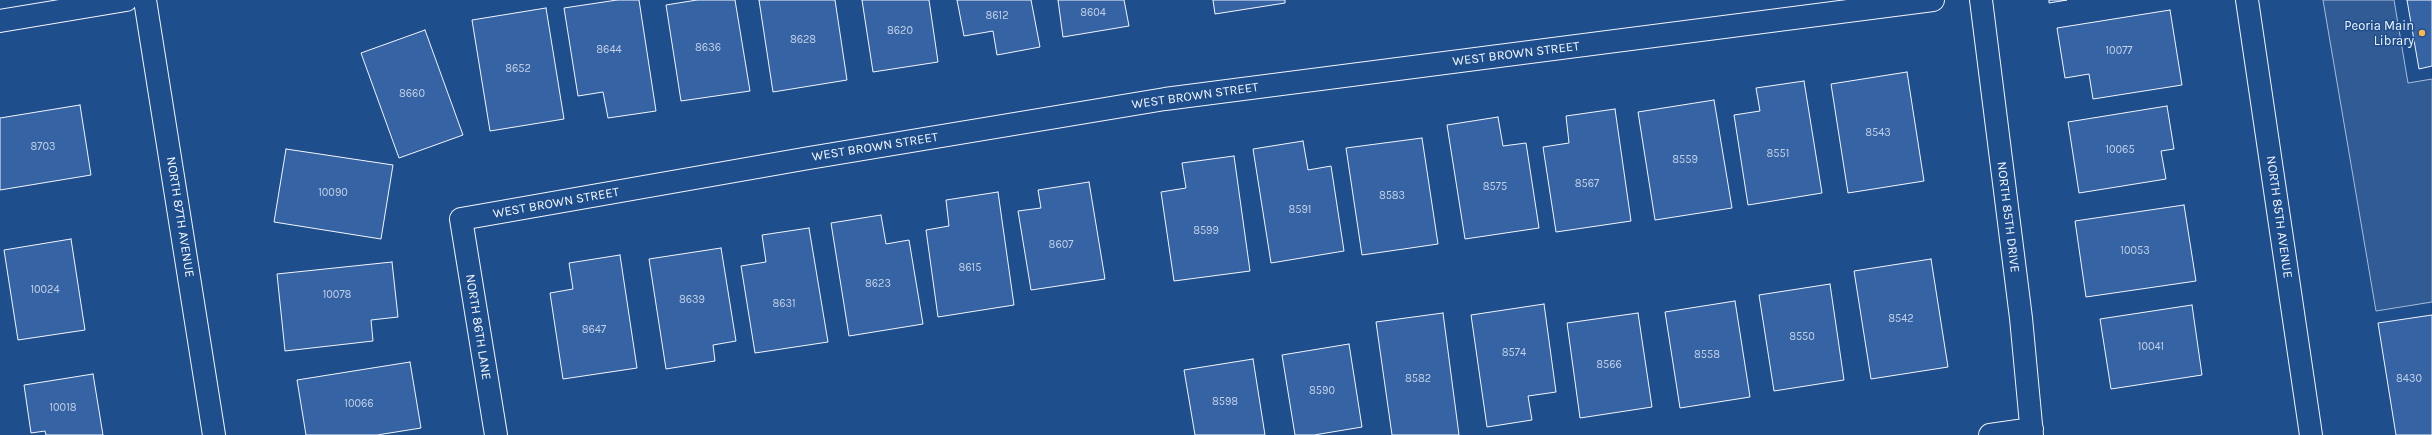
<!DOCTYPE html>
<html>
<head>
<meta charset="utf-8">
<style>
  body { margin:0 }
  canvas { display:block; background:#1f4e8c }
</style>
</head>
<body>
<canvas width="2432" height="435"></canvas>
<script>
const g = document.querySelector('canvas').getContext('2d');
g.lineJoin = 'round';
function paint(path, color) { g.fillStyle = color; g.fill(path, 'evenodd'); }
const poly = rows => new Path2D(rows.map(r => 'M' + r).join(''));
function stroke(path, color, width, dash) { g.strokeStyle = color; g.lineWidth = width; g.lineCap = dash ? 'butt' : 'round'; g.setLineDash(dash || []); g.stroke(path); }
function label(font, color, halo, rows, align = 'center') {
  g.font = font + ' Karla,sans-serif'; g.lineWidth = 3; g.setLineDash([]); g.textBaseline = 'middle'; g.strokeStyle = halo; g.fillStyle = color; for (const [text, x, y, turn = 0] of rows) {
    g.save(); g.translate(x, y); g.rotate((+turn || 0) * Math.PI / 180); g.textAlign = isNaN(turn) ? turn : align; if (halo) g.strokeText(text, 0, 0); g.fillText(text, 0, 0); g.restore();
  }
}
const built = poly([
  [2323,0,2394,0,2408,83,2432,79,2432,302,2376,311,2323,0]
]);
const building = poly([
  [617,0,639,0,656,111,608,118,603,92,578,96,564,8,617,0],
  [697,0,735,0,750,91,681,101,666,5,697,0],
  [759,0,835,0,847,80,773,92,759,0],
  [862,0,929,0,938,62,873,72,862,0],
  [957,0,1031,0,1040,47,997,55,993,31,964,36,957,0],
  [1058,0,1124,0,1129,26,1063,37,1058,0],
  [1213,0,1285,0,1285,3,1215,14,1213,0],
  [2049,0,2067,0,2049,3,2049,0],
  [2407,0,2432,0,2432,66,2419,69,2407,0],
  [546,8,564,119,490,131,472,20,546,8],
  [2170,10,2182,85,2093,99,2089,74,2065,78,2057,28,2170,10],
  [425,30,463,135,399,158,361,53,425,30],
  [1907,72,1924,181,1848,193,1831,84,1907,72],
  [1804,81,1822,193,1748,205,1734,115,1760,111,1756,88,1804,81],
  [1714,100,1732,208,1655,220,1638,112,1714,100],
  [80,105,91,175,0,190,0,118,80,105],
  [2167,106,2174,149,2161,151,2166,179,2079,193,2068,122,2167,106],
  [1615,109,1631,221,1556,232,1543,147,1569,143,1566,116,1615,109],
  [1498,117,1503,146,1526,143,1539,228,1465,239,1447,125,1498,117],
  [1422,138,1438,244,1362,255,1346,148,1422,138],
  [1303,141,1308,170,1331,166,1344,251,1271,263,1253,149,1303,141],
  [286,149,393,165,381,239,274,222,286,149],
  [1234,156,1250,271,1174,281,1161,192,1186,188,1182,163,1234,156],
  [1089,182,1105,279,1031,290,1018,211,1041,208,1038,190,1089,182],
  [998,192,1014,305,938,317,926,230,949,226,946,200,998,192],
  [2184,205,2196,281,2086,297,2075,221,2184,205],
  [881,215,886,244,909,240,923,324,849,336,831,223,881,215],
  [809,228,828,342,755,353,741,266,766,262,762,235,809,228],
  [71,239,85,330,18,340,4,250,71,239],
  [721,248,736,341,713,345,715,361,666,369,649,259,721,248],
  [620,255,637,368,563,379,550,293,573,289,569,263,620,255],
  [1931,259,1948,367,1871,379,1854,271,1931,259],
  [392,262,398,317,371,320,373,341,285,351,277,274,392,262],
  [1830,284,1844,380,1774,391,1759,295,1830,284],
  [1735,301,1750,397,1680,408,1665,312,1735,301],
  [1544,304,1556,392,1528,396,1532,420,1487,427,1471,315,1544,304],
  [2192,305,2202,375,2111,389,2100,319,2192,305],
  [1443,313,1459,435,1392,435,1376,322,1443,313],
  [1638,313,1652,407,1580,418,1567,323,1638,313],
  [2432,315,2432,435,2396,435,2378,323,2432,315],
  [1349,344,1362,427,1314,435,1295,435,1282,355,1349,344],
  [1253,359,1265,435,1195,435,1184,370,1253,359],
  [410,362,421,428,377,435,306,435,297,380,410,362],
  [93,374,103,435,46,435,45,431,31,433,24,385,93,374]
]);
const minor = poly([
  [1981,0,2021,318,2032,435],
  [496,435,461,219,809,158,1165,99,1933,0],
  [1990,435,2032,429]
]);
const tertiary = poly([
  [145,0,214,435],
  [2247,0,2311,435],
  [0,21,126,0]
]);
const markers = [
  [2422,33,4,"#ffb74d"]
];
const numberNames = [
  ["8604",1093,13],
  ["8612",997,16],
  ["8620",900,31],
  ["8628",803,40],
  ["8636",708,48],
  ["8644",609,50],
  ["10077",2119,51],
  ["8652",518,69],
  ["8660",412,94],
  ["8543",1878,133],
  ["8703",43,147],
  ["10065",2120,150],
  ["8551",1778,154],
  ["8559",1685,160],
  ["8567",1587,184],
  ["8575",1495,187],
  ["10090",333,193],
  ["8583",1392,196],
  ["8591",1300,210],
  ["8599",1206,231],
  ["8607",1061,245],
  ["10053",2135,251],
  ["8615",970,268],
  ["8623",878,284],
  ["10024",45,290],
  ["10078",337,295],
  ["8639",692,300],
  ["8631",784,304],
  ["8542",1901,319],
  ["8647",594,330],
  ["8550",1802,337],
  ["10041",2151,347],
  ["8574",1514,353],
  ["8558",1707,355],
  ["8566",1609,365],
  ["8582",1418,379],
  ["8430",2409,379],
  ["8590",1322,391],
  ["8598",1225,402],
  ["10066",359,404],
  ["10018",63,408]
];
const poiNames = [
  ["Peoria Main",2414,26],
  ["Library",2414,41]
];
const streetNames = [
  ["WEST BROWN STREET",1516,54,-7],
  ["WEST BROWN STREET",1195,96,-8],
  ["WEST BROWN STREET",875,147,-9],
  ["WEST BROWN STREET",556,203,-10],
  ["NORTH 87TH AVENUE",180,217,81],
  ["NORTH 85TH DRIVE",2008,217,83],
  ["NORTH 85TH AVENUE",2279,217,82],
  ["NORTH 86TH LANE",478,327,81]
];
paint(built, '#305b95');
stroke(built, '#a8bbd7', 1);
paint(building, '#3563a3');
stroke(building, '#f2f6ff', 1);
stroke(minor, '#f2f6ff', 24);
stroke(tertiary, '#f2f6ff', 24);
stroke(minor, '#1f4e8c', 22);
stroke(tertiary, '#1f4e8c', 22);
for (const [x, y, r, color] of markers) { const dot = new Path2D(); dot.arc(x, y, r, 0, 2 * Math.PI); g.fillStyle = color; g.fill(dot); stroke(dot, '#1f4e8c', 1.5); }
label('11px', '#c3d1e8', null, numberNames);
label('13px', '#f2f6ff', '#1f4e8c', poiNames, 'right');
label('13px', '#f2f6ff', '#1f4e8c', streetNames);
</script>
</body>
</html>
